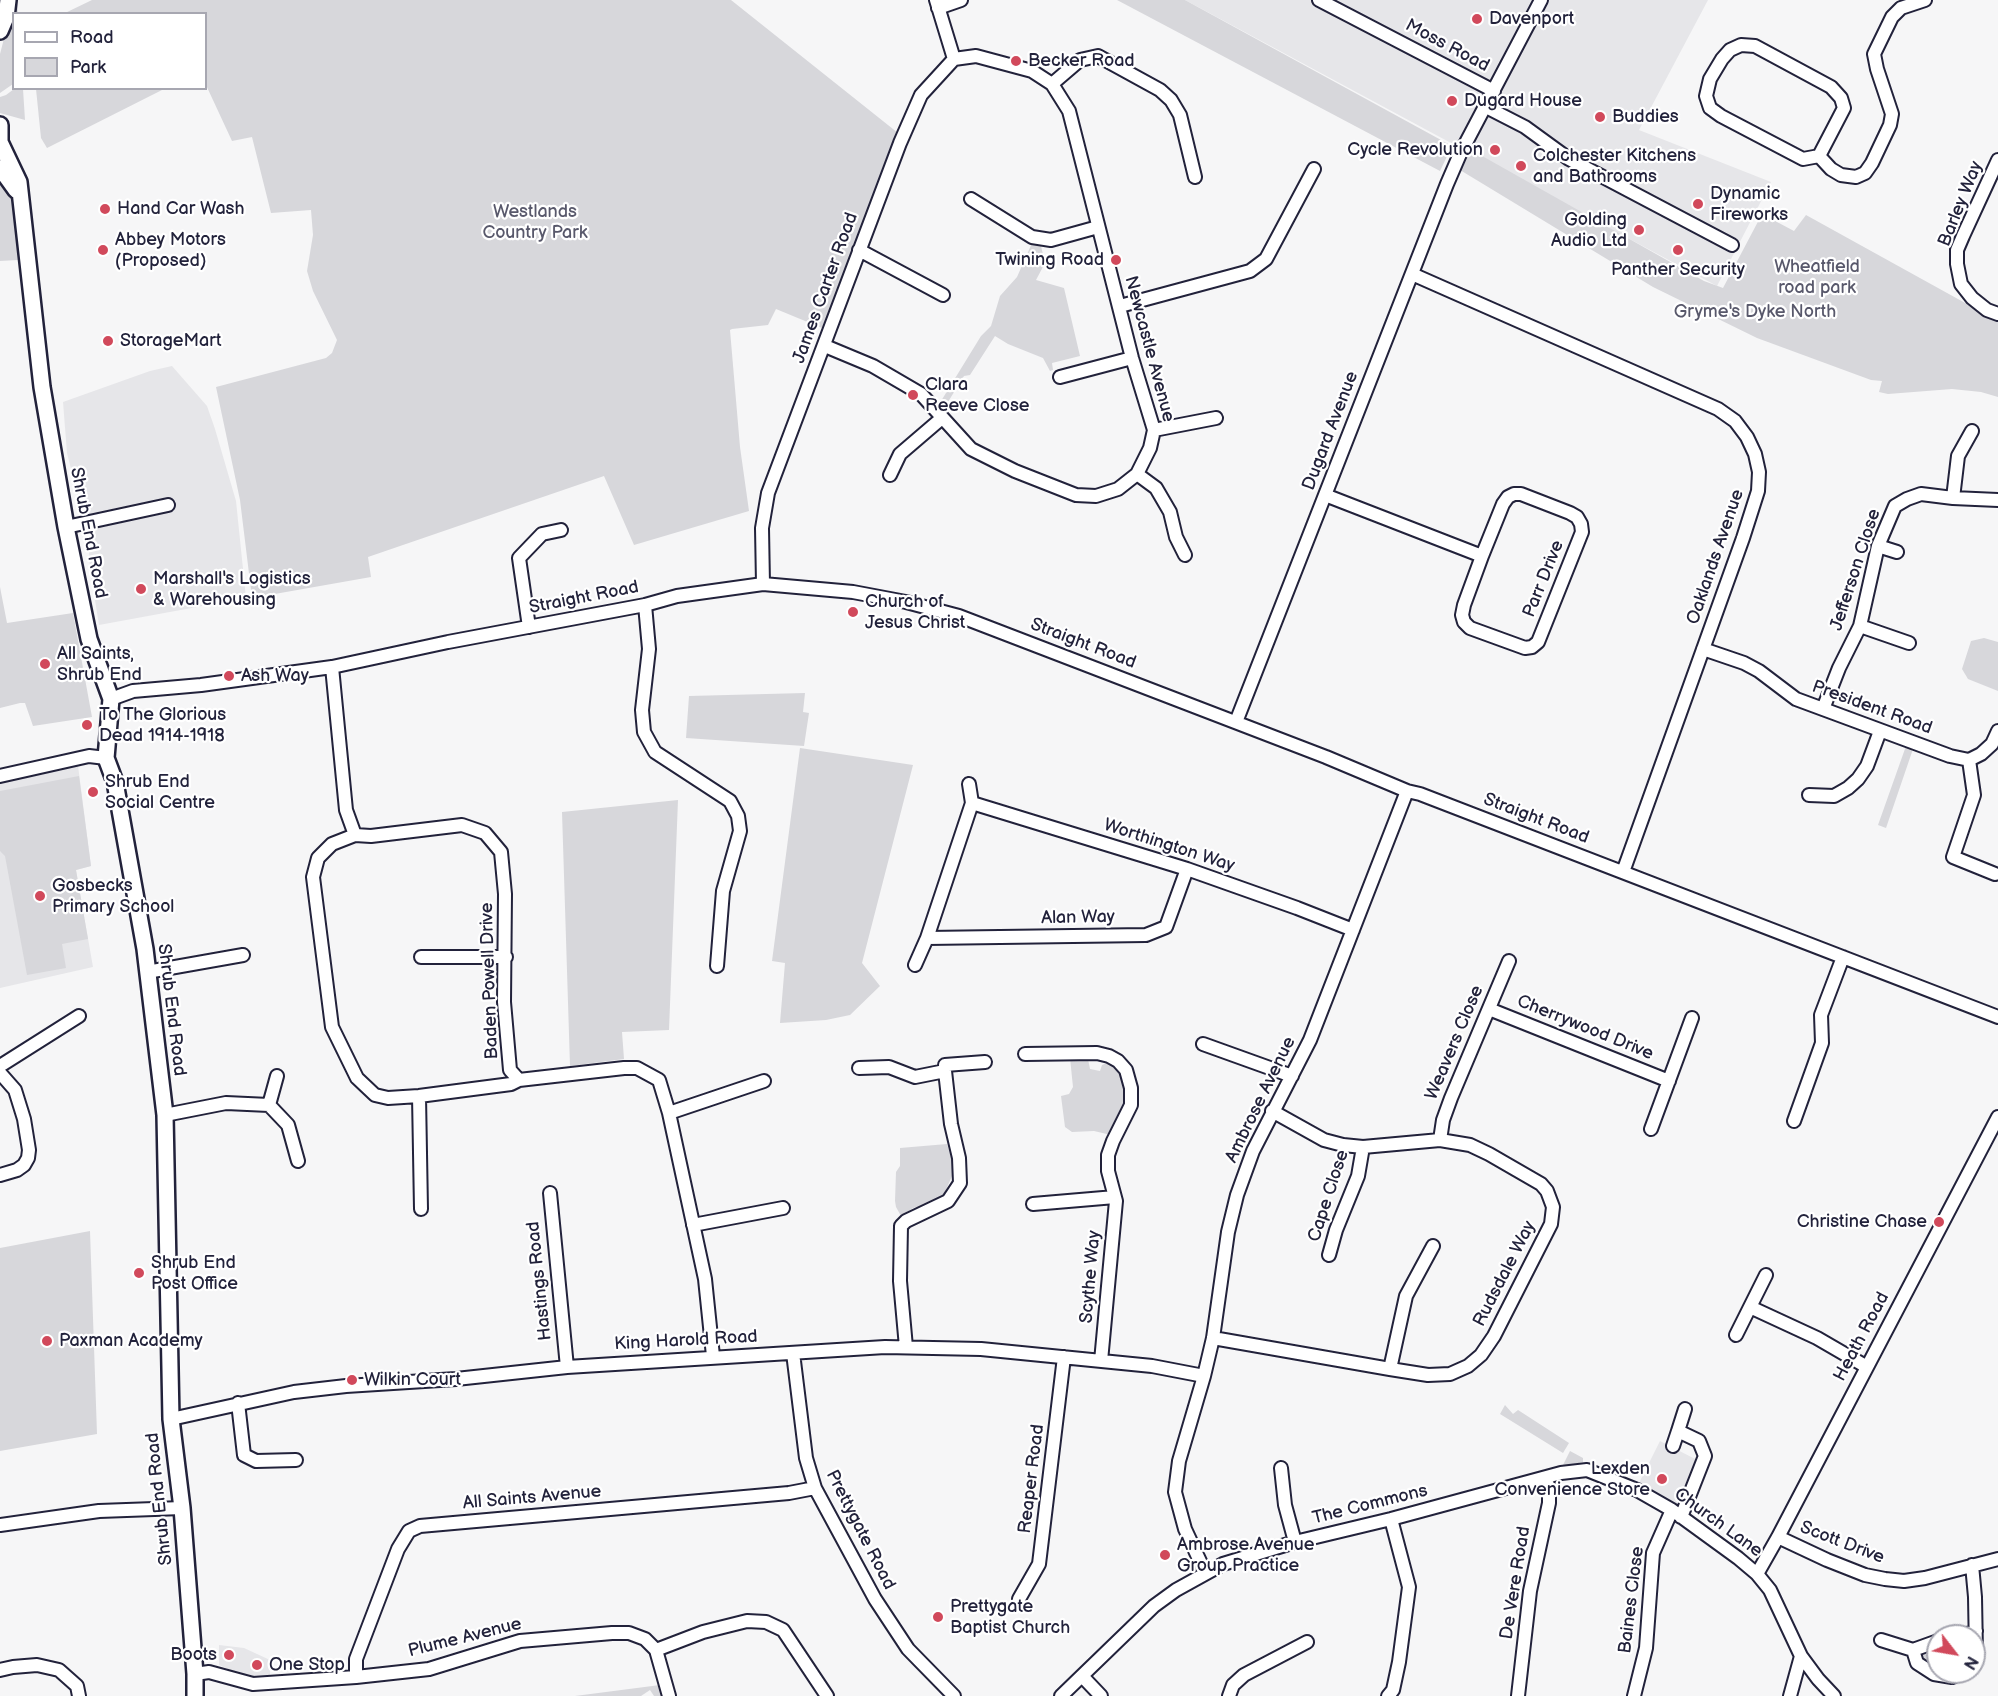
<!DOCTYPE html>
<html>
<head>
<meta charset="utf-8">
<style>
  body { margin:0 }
  #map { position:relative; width:1998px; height:1696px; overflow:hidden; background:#f6f6f7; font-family:"Balsamiq Sans",sans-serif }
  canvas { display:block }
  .legend { position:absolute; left:12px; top:12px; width:195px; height:78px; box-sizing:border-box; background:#fff; border:2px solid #a7a7b1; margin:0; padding:8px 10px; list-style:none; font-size:18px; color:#22223b }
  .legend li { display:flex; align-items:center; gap:12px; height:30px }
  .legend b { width:30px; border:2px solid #a7a7b1 }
  .north { position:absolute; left:1926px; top:1624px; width:60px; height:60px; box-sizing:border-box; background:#fff; border:2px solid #a7a7b1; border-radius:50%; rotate:121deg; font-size:16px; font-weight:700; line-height:24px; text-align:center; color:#22223b }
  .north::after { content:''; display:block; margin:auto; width:21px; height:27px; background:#d1495b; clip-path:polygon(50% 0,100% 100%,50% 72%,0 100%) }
</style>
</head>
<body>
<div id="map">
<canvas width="1998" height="1696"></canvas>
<ul class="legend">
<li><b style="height:8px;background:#fff"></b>Road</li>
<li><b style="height:16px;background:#d7d7db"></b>Park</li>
</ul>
<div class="north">N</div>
</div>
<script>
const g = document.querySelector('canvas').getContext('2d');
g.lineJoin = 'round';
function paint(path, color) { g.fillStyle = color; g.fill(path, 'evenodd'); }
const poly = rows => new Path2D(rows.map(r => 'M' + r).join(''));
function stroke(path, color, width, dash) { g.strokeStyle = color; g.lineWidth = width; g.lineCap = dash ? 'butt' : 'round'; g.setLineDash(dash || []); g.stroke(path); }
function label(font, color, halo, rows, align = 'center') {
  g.font = font + ' "Balsamiq Sans",sans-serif'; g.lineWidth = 4.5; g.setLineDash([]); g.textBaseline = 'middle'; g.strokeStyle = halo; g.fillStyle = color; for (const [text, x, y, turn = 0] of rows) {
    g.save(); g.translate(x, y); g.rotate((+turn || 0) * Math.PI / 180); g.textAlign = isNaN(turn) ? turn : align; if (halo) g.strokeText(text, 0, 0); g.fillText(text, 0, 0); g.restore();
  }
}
const built = poly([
  [1185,0,1708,0,1639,130,1771,182,1717,286],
  [172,366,207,406,215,429,236,501,246,598,99,625,90,569,88,537,67,453,63,402,150,371],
  [77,758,91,866,76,870,93,967,0,988,0,777],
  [1660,1441,1701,1462,1688,1497,1674,1506,1639,1486,1640,1481],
  [219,1645,244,1648,270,1660,270,1677,252,1676,233,1671,219,1665]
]);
const green = poly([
  [14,0,17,0,18,13,14,14,13,84,0,93,0,54],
  [92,0,731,0,898,133,822,328,776,309,768,325,732,329,730,330,740,447,749,511,634,545,604,476,368,557,371,577,252,598,240,500,216,387,326,358,332,353,337,340,313,291,307,271,313,235,311,210,271,213,252,137,232,141,206,85,206,14,63,14],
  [1117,0,1185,0,1452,146,1440,171],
  [14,89,23,89,25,120,0,113,0,97,6,95],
  [36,89,36,88,164,89,47,148,41,138],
  [1468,148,1704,281,1723,288,1762,214,1794,231,1806,215,1976,309,1998,318,1998,397,1981,392,1952,389,1888,394,1879,392,1882,381,1871,380,1757,338,1653,287,1460,170],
  [0,175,11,193,13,200,18,260,0,261],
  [1032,243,1041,246,1045,263,1036,280,1064,288,1080,356,1052,363,1053,370,1050,371,1043,358,1008,344,995,336,970,375,964,376,943,410,938,406,981,336,991,326,1000,296,1017,277],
  [0,587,7,623,73,613,92,717,33,726,25,703,20,703,0,708],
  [1984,638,1998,642,1998,691,1968,679,1962,669,1971,641],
  [805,693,803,712,809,713,804,746,686,738,689,696],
  [1906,746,1913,749,1886,828,1878,825],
  [800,748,913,765,862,963,880,986,850,1015,826,1020,780,1023,785,963,772,961],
  [79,776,91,866,76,870,88,939,62,944,66,968,27,975,5,856,0,851,0,791],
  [678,800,669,1030,622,1032,624,1059,570,1066,562,812],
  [1070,1058,1088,1059,1090,1069,1100,1071,1102,1065,1109,1062,1122,1073,1127,1084,1128,1104,1111,1135,1094,1131,1072,1132,1065,1127,1061,1096,1069,1094,1073,1087],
  [947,1144,952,1160,953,1174,944,1194,931,1204,913,1208,901,1216,896,1207,895,1201,896,1172,900,1166,900,1148],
  [90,1231,97,1434,0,1451,0,1248],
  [1505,1405,1513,1414,1518,1410,1569,1443,1563,1453,1500,1414],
  [1570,1451,1583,1458,1583,1462,1562,1467],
  [1938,1645,1938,1671,1921,1659,1921,1654,1925,1648],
  [660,1685,662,1696,654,1696,650,1690,641,1696,575,1696]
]);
const minor = poly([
  [936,0,954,59],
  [1319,0,1494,91],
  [938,8,961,0],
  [1052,84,1080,60,1098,56,1160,90,1171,100,1180,115,1195,177],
  [1486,107,1525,127,1569,159,1732,245],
  [1819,156,1844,108,1841,98,1831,87,1755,46,1741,45,1730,50,1722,59,1710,79,1706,96,1710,108,1721,116,1803,159,1819,156,1831,169,1841,175,1856,177,1865,173,1872,163,1890,125,1892,114,1877,69,1874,54,1892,17,1901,8,1925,0],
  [1998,160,1963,236,1957,250,1957,264,1961,284,1972,298,1987,310,1998,314],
  [971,199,1032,237,1051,240,1098,227],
  [859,250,943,295],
  [1412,274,1718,409,1735,421,1747,437,1755,454,1759,472,1758,491,1743,538,1623,872],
  [1120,306,1250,271,1266,259,1314,169],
  [1060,377,1132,358],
  [1154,430,1216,418],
  [1137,474,1156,488,1170,512,1176,537,1185,555],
  [890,475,900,454,942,418],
  [1325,495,1482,556,1503,504,1508,497,1514,494,1521,494,1570,513,1577,517,1581,524,1582,532,1538,642,1532,647,1525,648,1470,628,1464,622,1462,615,1464,605,1482,556],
  [1953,498,1958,456,1972,431],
  [66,527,168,505],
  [1878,546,1897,552],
  [763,584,762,528,768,493,900,143,921,95,954,59,976,56,1032,71,1052,84,1069,111,1132,358,1154,430,1150,448,1137,474,1118,489,1096,496,1076,495,1015,471,971,449,921,394,873,366,825,346],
  [645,605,649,649,642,710,644,732,655,752,730,801,738,816,740,831,723,891,717,966],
  [1860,626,1909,643],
  [529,627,519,558,542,534,561,530],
  [1703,649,1744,663,1759,671,1796,699,1950,756,1969,760,1974,795,1953,857,1995,874],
  [332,667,346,810,355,835,371,836,462,825,485,833,501,852,505,894,504,1002,510,1070,519,1080,624,1068,637,1068,659,1080,669,1113,705,1279,713,1356],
  [111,699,133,691,201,685,332,667,448,642,645,605,677,596,763,584,853,592,906,602,959,616,1326,757,1407,791,1420,794,1998,1017],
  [1823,709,1839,668,1860,626,1878,546,1895,506,1907,499,1921,494,1953,498,1998,500],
  [1236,722,1447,184,1460,154,1541,0],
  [1969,760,1981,754,1992,744,1998,731],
  [0,776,89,756,106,758],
  [1809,795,1834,796,1848,788,1858,779,1867,766,1880,731],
  [972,803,1187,869,1297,908,1353,930],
  [355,835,332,844,318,858,313,877,332,1027,357,1078,375,1095,388,1098,419,1096,511,1084,519,1080],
  [927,938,1146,935,1166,927,1187,869],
  [421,957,506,957],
  [915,965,927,938,972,803,969,784],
  [147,972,243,955],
  [1489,1009,1669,1081],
  [1203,1044,1292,1076],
  [1025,1054,1097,1053,1109,1056,1118,1061,1126,1070,1131,1088,1131,1105,1113,1141,1108,1155,1108,1171,1116,1201,1101,1361],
  [945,1065,985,1062],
  [0,1066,79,1016],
  [859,1068,889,1067,915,1077,945,1071,951,1124,959,1158,960,1183,948,1201,906,1221,901,1226,900,1281,906,1347],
  [0,1073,15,1090,24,1119,29,1150,28,1158,24,1165,17,1170,0,1175],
  [419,1096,421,1209],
  [269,1105,277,1076],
  [669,1113,764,1081],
  [165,1115,226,1103,269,1105,288,1125,298,1161],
  [1794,1121,1822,1043,1821,1015,1843,957],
  [1651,1129,1692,1018],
  [1440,1140,1443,1120,1451,1098,1509,961],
  [550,1193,567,1367],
  [1033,1204,1115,1197],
  [693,1225,783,1208],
  [1329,1255,1336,1230,1358,1176,1363,1147],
  [1750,1307,1817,1338,1867,1367],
  [1736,1335,1766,1275],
  [1213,1338,1390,1369,1428,1375,1450,1374,1468,1366,1481,1355,1494,1336,1551,1224,1553,1207,1547,1191,1541,1184,1489,1154,1470,1145,1440,1140,1363,1147,1343,1145,1324,1140,1272,1111],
  [793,1353,806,1458,815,1488,875,1599,908,1649,954,1696],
  [1390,1369,1406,1296,1433,1246],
  [238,1403,244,1455,256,1461,296,1460],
  [171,1419,294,1392,346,1386,456,1379,567,1367,885,1347,981,1349,1152,1366,1204,1376],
  [1673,1446,1678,1431],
  [1281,1468,1285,1505,1295,1542],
  [1681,1517,1705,1456,1699,1441,1678,1431,1685,1409],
  [0,1525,99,1511,182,1508],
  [1778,1537,1827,1560,1865,1575,1885,1579,1904,1581,1925,1578,1998,1559],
  [1972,1565,1975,1597,1976,1652,1974,1657],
  [1205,1572,1185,1529,1175,1492,1179,1461,1204,1376,1213,1338,1228,1232,1237,1195,1253,1151,1310,1040,1407,791],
  [1757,1574,1778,1537,1998,1117],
  [1019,1599,1039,1564,1064,1357],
  [1962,1636,1976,1631],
  [1881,1640,1913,1650,1938,1641],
  [656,1650,703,1632,747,1621,766,1622,783,1630,827,1696],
  [1913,1650,1917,1663,1934,1674,1952,1677,1962,1672],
  [0,1670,13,1667,37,1665,59,1670,77,1686,79,1696],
  [195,1674,209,1672,253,1684,356,1677,429,1669,520,1641,612,1633,629,1633,645,1639,656,1650,669,1696],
  [1082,1676,1101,1696],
  [356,1677,356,1659,398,1549,409,1531,420,1526,789,1493,815,1488],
  [1061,1696,1154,1606,1176,1590,1223,1564,1295,1542,1391,1519,1561,1473,1587,1470,1637,1490,1672,1510,1738,1558,1757,1574,1770,1590,1801,1656,1818,1679,1834,1696],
  [1229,1696,1233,1685,1244,1675,1307,1642],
  [1388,1696,1393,1690,1399,1662,1409,1587,1391,1519],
  [1518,1696,1530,1591,1549,1503,1549,1490,1546,1477],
  [1634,1696,1646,1648,1653,1553,1672,1510],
  [1790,1696,1801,1656]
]);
const major = poly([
  [0,31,6,17,8,0],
  [0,125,0,143],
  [0,142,19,182,42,387,66,527,89,639,111,699,106,758,115,782,145,949,165,1115,171,1419,182,1508,195,1674,195,1696],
  [0,168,16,190]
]);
const markers = [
  [1477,19,6,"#d1495b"],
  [1016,61,6,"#d1495b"],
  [1452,101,6,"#d1495b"],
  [1600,117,6,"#d1495b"],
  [1495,150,6,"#d1495b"],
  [1521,166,6,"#d1495b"],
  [1698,204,6,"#d1495b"],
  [105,209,6,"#d1495b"],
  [1639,230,6,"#d1495b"],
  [103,250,6,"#d1495b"],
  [1678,250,6,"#d1495b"],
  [1116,260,6,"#d1495b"],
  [108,341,6,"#d1495b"],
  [913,395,6,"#d1495b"],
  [141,589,6,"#d1495b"],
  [853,612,6,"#d1495b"],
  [45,664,6,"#d1495b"],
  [229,676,6,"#d1495b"],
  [87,725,6,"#d1495b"],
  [93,792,6,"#d1495b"],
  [40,896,6,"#d1495b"],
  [1939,1222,6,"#d1495b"],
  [139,1273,6,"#d1495b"],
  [47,1341,6,"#d1495b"],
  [352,1380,6,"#d1495b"],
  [1662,1479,6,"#d1495b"],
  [1165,1555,6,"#d1495b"],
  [938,1617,6,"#d1495b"],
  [229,1655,6,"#d1495b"],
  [257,1665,6,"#d1495b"]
];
const poiNames = [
  ["Davenport",1489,19],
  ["Becker Road",1028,61],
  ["Dugard House",1464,101],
  ["Buddies",1612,117],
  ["Cycle Revolution",1483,150,"right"],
  ["Colchester Kitchens",1533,156],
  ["and Bathrooms",1533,177],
  ["Dynamic",1710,194],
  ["Fireworks",1710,215],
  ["Hand Car Wash",117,209],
  ["Golding",1627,220,"right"],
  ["Audio Ltd",1627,241,"right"],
  ["Abbey Motors",115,240],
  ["(Proposed)",115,261],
  ["Twining Road",1104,260,"right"],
  ["Panther Security",1678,270,"center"],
  ["StorageMart",120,341],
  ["Clara",925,385],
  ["Reeve Close",925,406],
  ["Marshall's Logistics",153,579],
  ["& Warehousing",153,600],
  ["Church of",865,602],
  ["Jesus Christ",865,623],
  ["All Saints,",57,654],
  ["Shrub End",57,675],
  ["Ash Way",241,676],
  ["To The Glorious",99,715],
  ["Dead 1914-1918",99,736],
  ["Shrub End",105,782],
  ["Social Centre",105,803],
  ["Gosbecks",52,886],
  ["Primary School",52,907],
  ["Christine Chase",1927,1222,"right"],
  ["Shrub End",151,1263],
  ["Post Office",151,1284],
  ["Paxman Academy",59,1341],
  ["Wilkin Court",364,1380],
  ["Lexden",1650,1469,"right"],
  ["Convenience Store",1650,1490,"right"],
  ["Ambrose Avenue",1177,1545],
  ["Group Practice",1177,1566],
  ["Prettygate",950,1607],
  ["Baptist Church",950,1628],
  ["Boots",217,1655,"right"],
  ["One Stop",269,1665]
];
const streetNames = [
  ["Moss Road",1447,46,28],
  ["Barley Way",1961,204,-68],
  ["James Carter Road",826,288,-70],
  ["Newcastle Avenue",1149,349,75],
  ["Dugard Avenue",1331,431,-69],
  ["Shrub End Road",88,533,79],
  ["Oaklands Avenue",1716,557,-71],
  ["Jefferson Close",1856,570,-72],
  ["Parr Drive",1544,579,-68],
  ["Straight Road",584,598,-11],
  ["Straight Road",1083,644,21],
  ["President Road",1872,708,20],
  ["Straight Road",1536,819,21],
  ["Worthington Way",1169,846,18],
  ["Alan Way",1078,918,-1],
  ["Baden Powell Drive",490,981,-92],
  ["Shrub End Road",171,1010,83],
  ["Cherrywood Drive",1585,1028,22],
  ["Weavers Close",1455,1043,-67],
  ["Ambrose Avenue",1261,1100,-64],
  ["Cape Close",1329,1196,-72],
  ["Rudsdale Way",1505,1274,-63],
  ["Scythe Way",1091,1277,-85],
  ["Hastings Road",540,1281,-96],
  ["Heath Road",1862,1337,-62],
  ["King Harold Road",686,1341,-3],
  ["Reaper Road",1032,1479,-83],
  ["All Saints Avenue",532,1498,-5],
  ["Shrub End Road",160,1499,-96],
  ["The Commons",1370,1505,-14],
  ["Church Lane",1718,1523,36],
  ["Prettygate Road",860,1530,63],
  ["Scott Drive",1842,1543,21],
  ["De Vere Road",1516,1583,-81],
  ["Baines Close",1632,1600,-83],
  ["Plume Avenue",465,1638,-14]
];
const parkNames = [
  ["Westlands",535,212],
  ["Country Park",535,233],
  ["Wheatfield",1817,267],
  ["road park",1817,288],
  ["Gryme's Dyke North",1755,312]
];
paint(built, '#e6e6e9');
paint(green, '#d7d7db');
stroke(minor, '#22223b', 16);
stroke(major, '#22223b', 20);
stroke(minor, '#fff', 12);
stroke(major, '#fff', 15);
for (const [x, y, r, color] of markers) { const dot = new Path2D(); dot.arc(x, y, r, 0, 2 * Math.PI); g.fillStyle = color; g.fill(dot); stroke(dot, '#fff', 2); }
label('18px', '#22223b', '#fff', poiNames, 'left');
label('18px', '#22223b', '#fff', streetNames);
label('18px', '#58586b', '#fff', parkNames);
</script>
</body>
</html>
